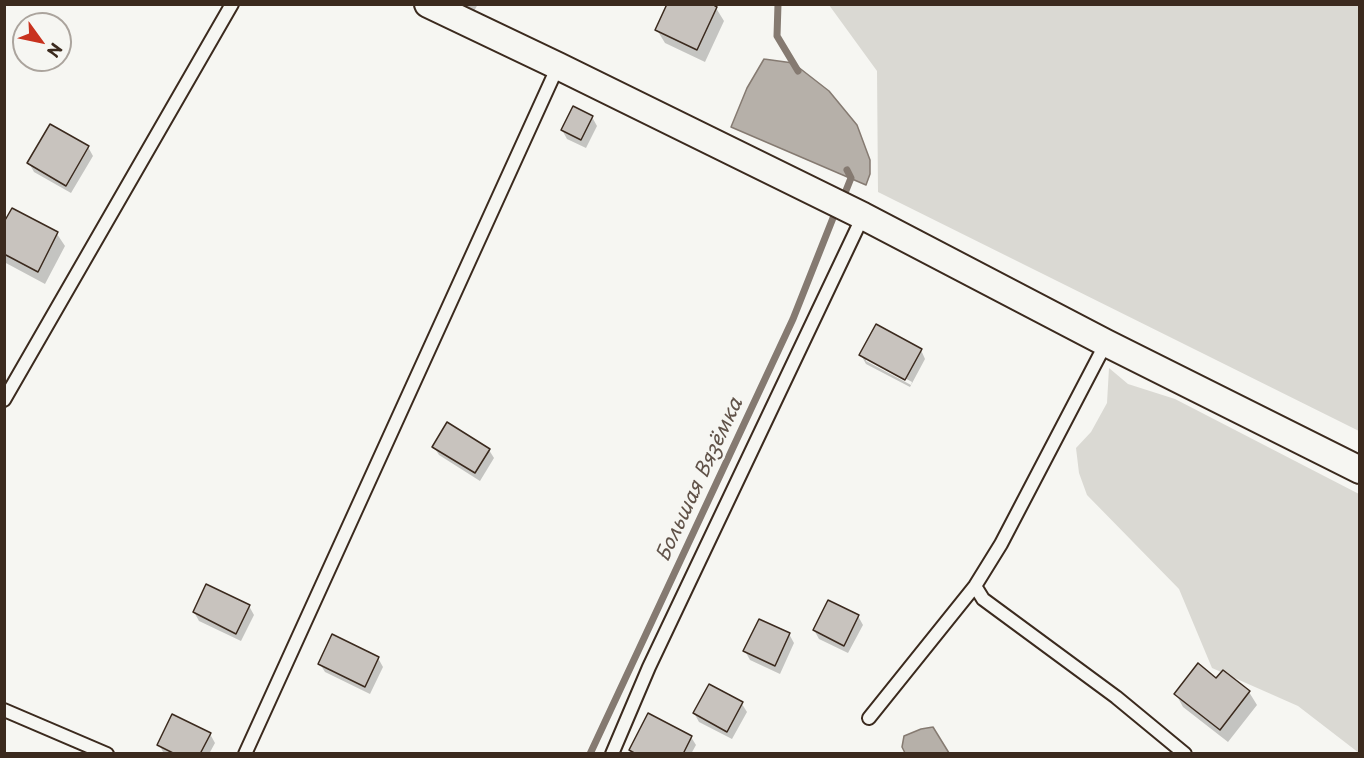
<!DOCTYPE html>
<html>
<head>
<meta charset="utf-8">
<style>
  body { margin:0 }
  #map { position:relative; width:1364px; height:758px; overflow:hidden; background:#f6f6f2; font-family:"Playpen Sans",sans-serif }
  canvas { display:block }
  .frame { position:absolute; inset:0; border:6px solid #3b2a1e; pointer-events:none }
  .north { position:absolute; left:12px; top:12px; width:60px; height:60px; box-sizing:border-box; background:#f6f6f2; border:2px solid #aba49d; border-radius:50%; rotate:123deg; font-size:16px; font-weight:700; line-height:24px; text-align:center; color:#3b2a1e }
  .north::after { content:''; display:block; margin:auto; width:21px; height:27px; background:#c8321e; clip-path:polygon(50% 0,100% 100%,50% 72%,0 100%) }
</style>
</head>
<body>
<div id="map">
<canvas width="1364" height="758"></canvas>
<div class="frame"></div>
<div class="north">N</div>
</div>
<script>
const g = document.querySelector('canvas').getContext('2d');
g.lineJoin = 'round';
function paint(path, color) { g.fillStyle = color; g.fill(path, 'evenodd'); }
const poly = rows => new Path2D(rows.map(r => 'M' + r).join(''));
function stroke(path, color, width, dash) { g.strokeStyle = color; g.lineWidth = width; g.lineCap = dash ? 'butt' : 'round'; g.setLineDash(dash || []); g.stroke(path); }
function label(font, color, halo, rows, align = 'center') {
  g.font = font + ' "Playpen Sans",sans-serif'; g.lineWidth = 5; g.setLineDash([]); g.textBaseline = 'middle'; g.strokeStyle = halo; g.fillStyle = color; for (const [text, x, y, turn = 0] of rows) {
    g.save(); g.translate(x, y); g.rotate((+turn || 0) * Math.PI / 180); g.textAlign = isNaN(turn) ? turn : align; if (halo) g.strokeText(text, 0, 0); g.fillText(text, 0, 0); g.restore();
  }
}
const green = poly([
  [829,5,1359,5,1359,431,878,192,877,71],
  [1109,368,1128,384,1175,399,1359,494,1359,753,1298,706,1212,668,1179,589,1087,495,1079,473,1076,448,1091,432,1107,403]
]);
const water = poly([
  [764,59,793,63,829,91,857,125,870,160,870,174,866,185,731,127,747,88,764,59],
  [933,727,949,753,905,753,902,747,904,736,921,729,933,727]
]);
const shadow = poly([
  [453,4,478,4,472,15],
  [716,8,724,21,705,62,665,43,657,30],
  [592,117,597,126,586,148,567,139,562,130],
  [88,147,93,156,71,193,34,172,29,163],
  [12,210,57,234,65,246,45,284,4,262,4,225],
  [921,350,925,359,910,387,866,364,861,355],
  [866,357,912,382,911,385,866,361],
  [434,447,489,450,494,458,480,481,439,455],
  [249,606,254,615,241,641,199,621,194,612],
  [858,616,863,625,848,653,819,639,814,630],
  [789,634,794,643,780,674,750,660,745,651],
  [378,658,383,667,370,694,325,672,320,664],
  [1217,680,1249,692,1257,705,1228,742,1183,707,1176,694],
  [742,704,747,712,732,739,699,722,694,713],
  [210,734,215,743,209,754,164,754,159,744],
  [691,737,696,745,691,754,633,754,631,750]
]);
const stream = poly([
  [778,4,777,36,798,71],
  [845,193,851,178,847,170],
  [590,754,793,319,833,218]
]);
const building = poly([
  [667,4,712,4,717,7,697,50,655,30,667,4],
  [573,106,593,116,581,140,561,130,573,106],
  [50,124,89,146,66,186,27,163,50,124],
  [12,208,58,232,38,272,4,254,4,222,12,208],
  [876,324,922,349,905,380,859,355,876,324],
  [447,422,490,449,475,473,432,447,447,422],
  [206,584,250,605,236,634,193,612,206,584],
  [828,600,859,615,844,646,813,630,828,600],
  [759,619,790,633,775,666,743,651,759,619],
  [332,634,379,657,365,687,318,664,332,634],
  [1198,663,1216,678,1223,670,1250,691,1220,730,1174,694,1198,663],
  [709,684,743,702,727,732,693,713,709,684],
  [648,713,692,736,683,754,636,754,629,750,648,713],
  [172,714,211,733,200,754,175,754,157,745,172,714]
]);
const lane = poly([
  [4,400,232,4],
  [975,586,983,599,1116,697,1185,754],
  [4,710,107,754],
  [869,718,975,586,1001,544,1106,343],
  [245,754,558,66],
  [612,754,649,667,863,216]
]);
const street = poly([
  [428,4,558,66,863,216,1106,343,1360,470]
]);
const waterNames = [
  ["Большая Вязёмка",700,480,-65]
];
paint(green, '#dad9d3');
paint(water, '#b6b0a9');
stroke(water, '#857a71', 1.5);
paint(shadow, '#0003');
stroke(stream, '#857a71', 7);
paint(building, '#c8c3be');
stroke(building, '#3b2a1e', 1.5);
stroke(lane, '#3b2a1e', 16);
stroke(street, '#3b2a1e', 30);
stroke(lane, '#f6f6f2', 12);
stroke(street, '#f6f6f2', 26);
label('italic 20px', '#605248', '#f6f6f2', waterNames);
</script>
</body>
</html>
